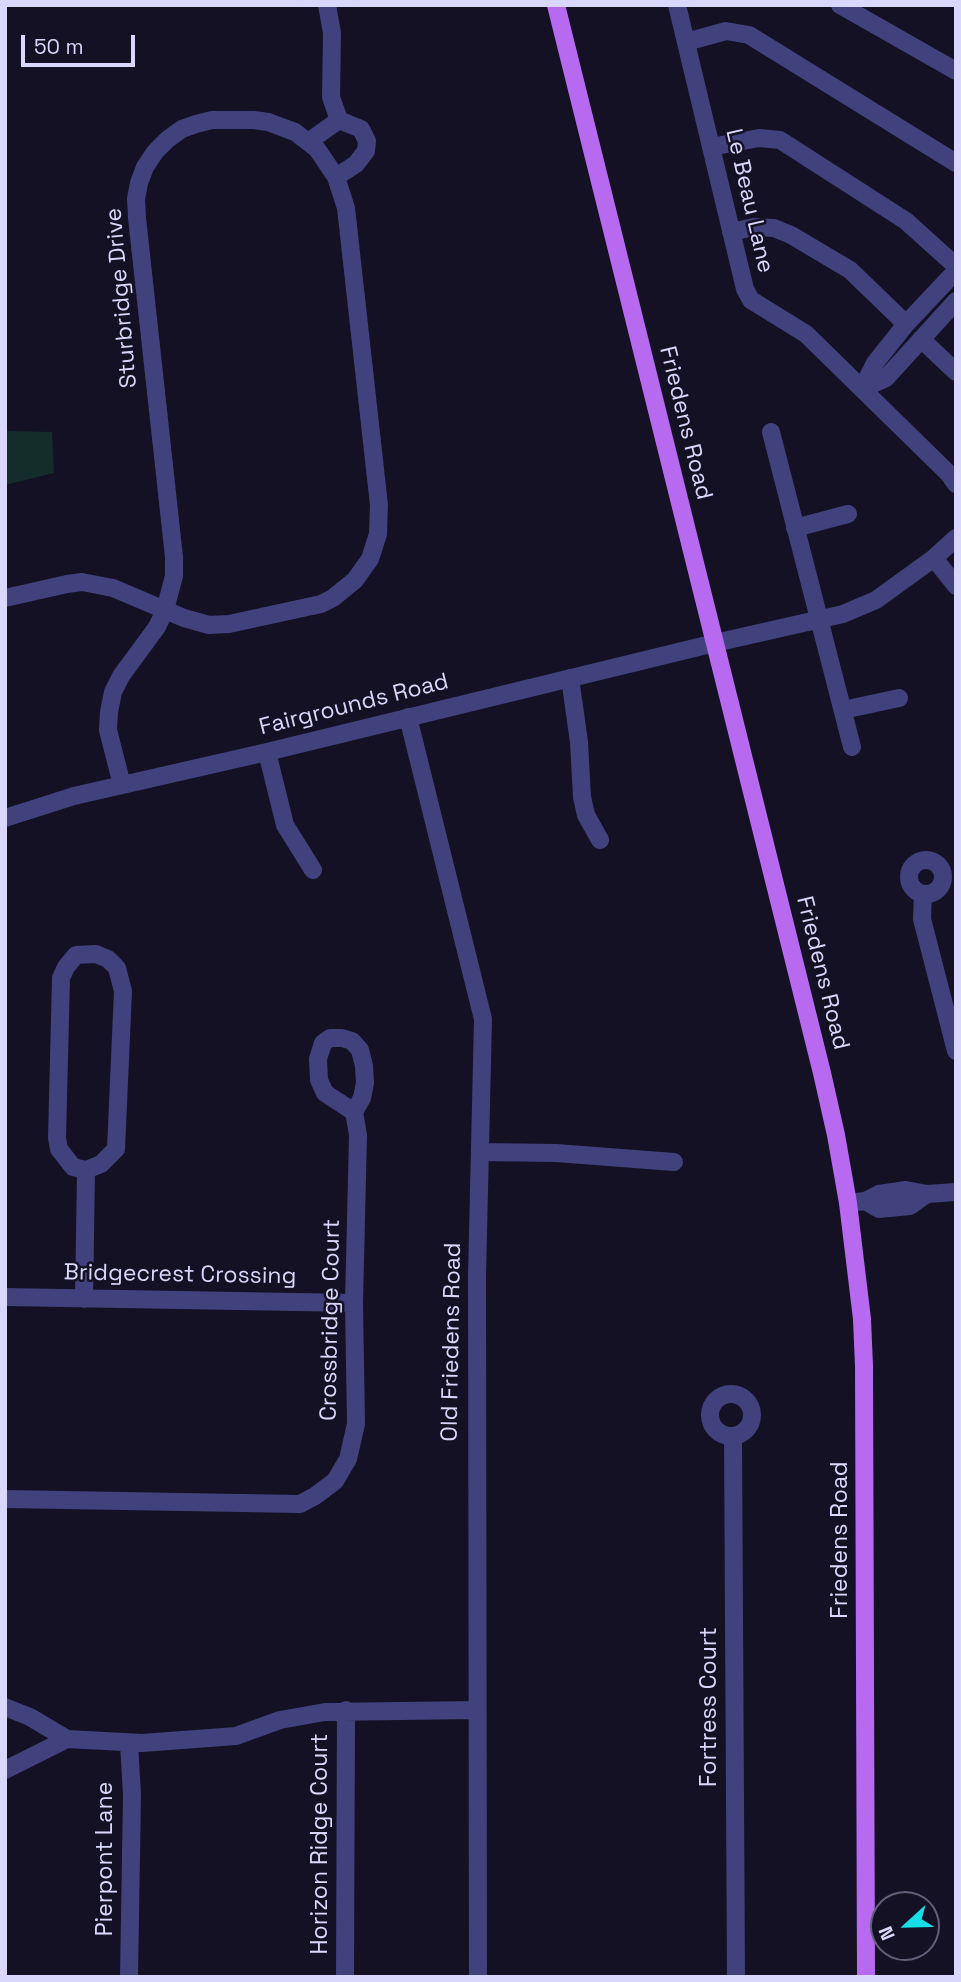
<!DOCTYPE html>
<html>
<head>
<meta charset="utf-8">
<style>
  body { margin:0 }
  #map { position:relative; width:961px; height:1982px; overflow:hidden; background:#131123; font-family:"Space Grotesk",sans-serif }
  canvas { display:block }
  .frame { position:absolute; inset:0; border:7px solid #d9d7fb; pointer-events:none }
  .north { position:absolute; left:870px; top:1891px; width:70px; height:70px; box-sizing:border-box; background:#131123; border:2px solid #626079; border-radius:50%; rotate:248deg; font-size:19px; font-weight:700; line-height:28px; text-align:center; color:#d9d7fb }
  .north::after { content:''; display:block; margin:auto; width:24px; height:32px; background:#17dde7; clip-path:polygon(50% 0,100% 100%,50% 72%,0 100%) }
  .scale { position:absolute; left:21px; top:35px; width:114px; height:32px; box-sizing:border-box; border:4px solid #d9d7fb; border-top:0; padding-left:9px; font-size:21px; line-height:24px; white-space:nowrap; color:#d9d7fb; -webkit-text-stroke:5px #131123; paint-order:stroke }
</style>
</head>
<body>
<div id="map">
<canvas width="961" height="1982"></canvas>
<div class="frame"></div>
<div class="north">N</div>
<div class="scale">50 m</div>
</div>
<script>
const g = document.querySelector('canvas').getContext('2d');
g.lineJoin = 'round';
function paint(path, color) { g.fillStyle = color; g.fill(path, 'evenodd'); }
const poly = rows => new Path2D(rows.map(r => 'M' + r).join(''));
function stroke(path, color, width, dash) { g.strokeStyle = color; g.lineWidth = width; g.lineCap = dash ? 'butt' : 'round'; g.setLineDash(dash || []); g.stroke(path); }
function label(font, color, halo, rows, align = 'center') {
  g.font = font + ' "Space Grotesk",sans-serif'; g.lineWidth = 5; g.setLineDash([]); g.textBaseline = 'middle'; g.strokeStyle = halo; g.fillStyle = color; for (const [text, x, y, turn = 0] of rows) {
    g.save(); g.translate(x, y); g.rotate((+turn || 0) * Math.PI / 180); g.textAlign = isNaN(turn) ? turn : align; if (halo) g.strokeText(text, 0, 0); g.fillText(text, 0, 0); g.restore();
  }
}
const green = poly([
  [5,431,52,432,54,473,5,485]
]);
const minor = poly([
  [327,5,332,33,331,97,339,120],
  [677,5,745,289,751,300,806,334,949,474,956,484],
  [840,5,956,71],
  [686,42,726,31,749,35,956,163],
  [308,142,339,120,361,129,367,141,366,151,356,164,336,177],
  [711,147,759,138,780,140,906,221,956,266],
  [731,232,754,227,774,228,791,235,850,270,906,324],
  [921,339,956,372],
  [862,389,875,363,906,324,956,271],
  [862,389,886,378,956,301],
  [771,432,852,747],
  [795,528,848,514],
  [934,558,956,586],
  [5,598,67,584,82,582,113,588,165,610,184,618,209,625,229,624,321,604,333,598,355,580,370,559,378,534,379,505,346,208,336,177,317,149,295,132,268,122,254,120,212,120,196,124,182,129,168,139,155,152,145,167,139,183,136,199,137,218,174,557,174,576,165,610,157,627,121,676,113,692,109,712,108,730,122,785],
  [570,678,579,742,582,797,586,815,600,840],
  [843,710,899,698],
  [408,717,483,1019,477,1276,478,1977],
  [267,752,285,825,313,870],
  [5,818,74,796,267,752,715,643,843,614,876,600,934,558,956,538],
  '909 877a17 17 0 1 1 34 0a17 17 0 1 1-34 0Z',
  [923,894,922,919,956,1051],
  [96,954,108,959,117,968,123,991,116,1149,101,1164,86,1170,73,1167,59,1149,57,1138,61,978,66,967,76,955,96,954],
  [480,1152,556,1153,674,1162],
  [865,1201,879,1209,910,1206,927,1194],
  [848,1203,865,1201,879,1194,906,1190,927,1194,956,1192],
  [5,1297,354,1303],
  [84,1299,86,1170],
  '710 1415a21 21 0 1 1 42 0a21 21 0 1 1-42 0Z',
  [733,1437,736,1977],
  [5,1499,300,1504,315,1496,335,1481,348,1459,356,1424,354,1303,358,1135,354,1112,362,1098,365,1083,364,1066,360,1050,352,1041,342,1038,330,1038,323,1043,318,1059,319,1080,325,1093,354,1112],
  [5,1707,30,1717,67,1739,142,1743,236,1736,280,1720,325,1712,476,1710],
  [5,1770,67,1739],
  [129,1977,132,1795,129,1743],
  [345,1977,346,1710]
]);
const major = poly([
  [556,5,822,1073,836,1135,848,1203,862,1319,864,1366,866,1977]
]);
const streetNames = [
  ["Le Beau Lane",749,201,77],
  ["Sturbridge Drive",122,298,-95],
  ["Friedens Road",685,423,76],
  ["Fairgrounds Road",354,705,-14],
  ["Friedens Road",822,973,76],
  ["Bridgecrest Crossing",180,1275,1],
  ["Crossbridge Court",331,1320,-89],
  ["Old Friedens Road",452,1342,-89],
  ["Friedens Road",841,1540,-90],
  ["Fortress Court",710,1707,-90],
  ["Horizon Ridge Court",321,1844,-90],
  ["Pierpont Lane",106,1859,-90]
];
paint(green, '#142d2b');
stroke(minor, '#41417e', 18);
stroke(major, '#b769f0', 18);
label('23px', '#d9d7fb', '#131123', streetNames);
</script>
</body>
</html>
